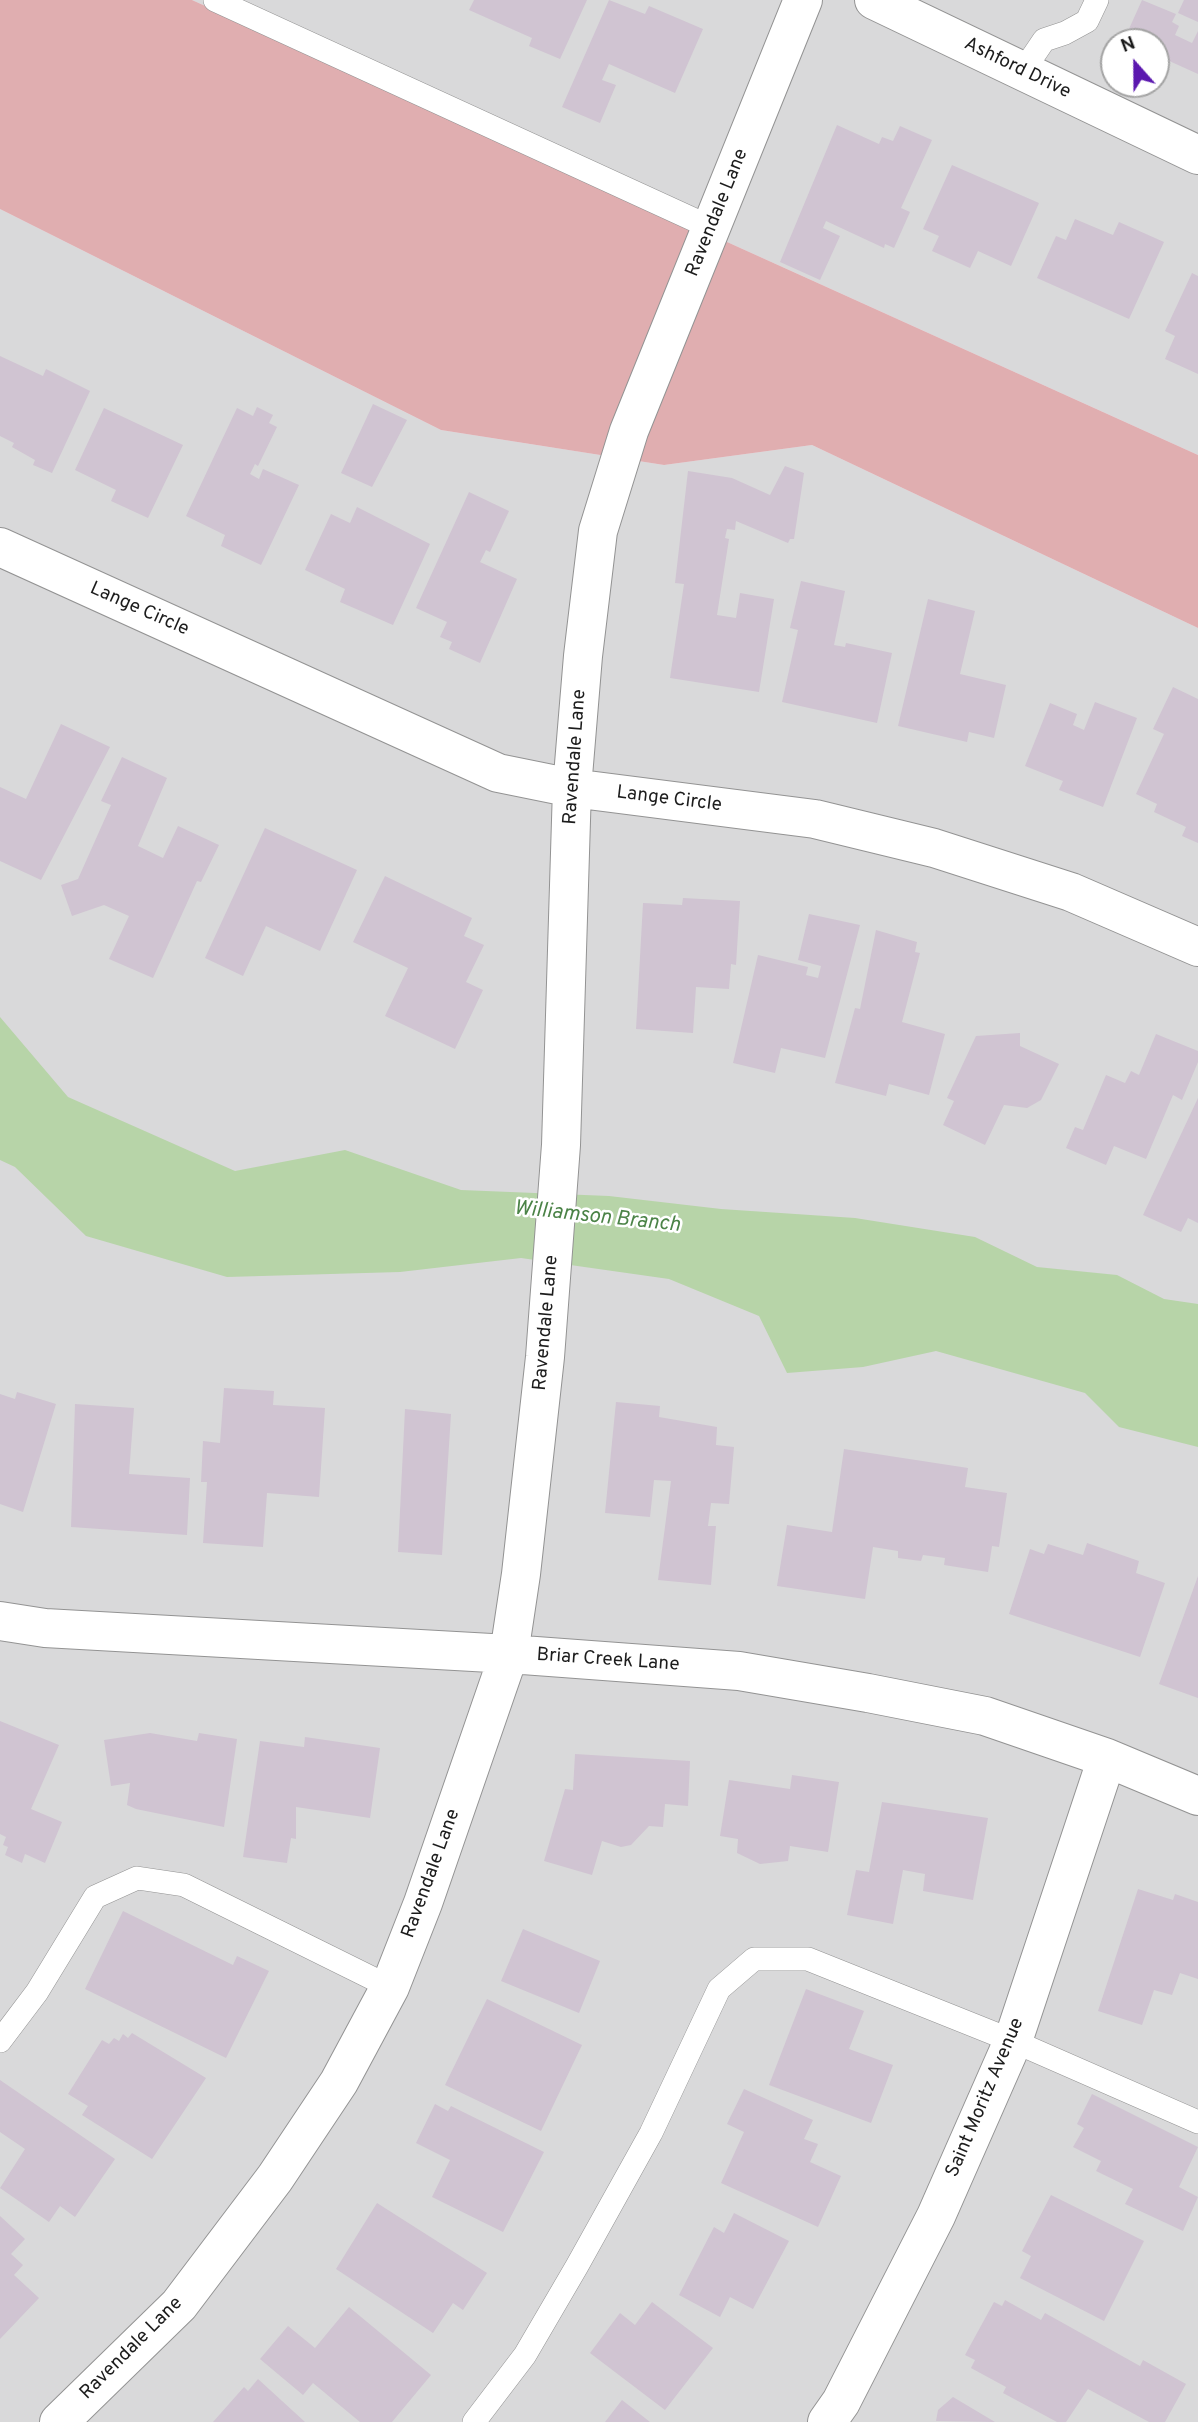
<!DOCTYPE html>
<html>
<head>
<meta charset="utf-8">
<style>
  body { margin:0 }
  #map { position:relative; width:1198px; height:2422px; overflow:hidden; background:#ece2eb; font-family:Overpass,sans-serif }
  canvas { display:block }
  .north { position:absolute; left:1100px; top:28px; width:70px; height:70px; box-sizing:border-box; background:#fff; border:2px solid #a4a4a4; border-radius:50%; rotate:339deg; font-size:19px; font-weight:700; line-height:28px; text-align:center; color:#1c1c1c }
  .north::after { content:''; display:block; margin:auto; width:24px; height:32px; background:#5b18af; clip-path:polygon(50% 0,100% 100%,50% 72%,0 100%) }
</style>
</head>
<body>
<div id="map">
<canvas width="1198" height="2422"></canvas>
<div class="north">N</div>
</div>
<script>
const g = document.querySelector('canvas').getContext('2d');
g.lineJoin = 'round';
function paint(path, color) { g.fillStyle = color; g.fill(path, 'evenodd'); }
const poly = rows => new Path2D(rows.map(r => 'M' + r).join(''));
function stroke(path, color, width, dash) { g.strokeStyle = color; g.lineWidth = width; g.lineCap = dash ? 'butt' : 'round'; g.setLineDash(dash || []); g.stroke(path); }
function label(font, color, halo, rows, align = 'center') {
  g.font = font + ' Overpass,sans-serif'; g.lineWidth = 5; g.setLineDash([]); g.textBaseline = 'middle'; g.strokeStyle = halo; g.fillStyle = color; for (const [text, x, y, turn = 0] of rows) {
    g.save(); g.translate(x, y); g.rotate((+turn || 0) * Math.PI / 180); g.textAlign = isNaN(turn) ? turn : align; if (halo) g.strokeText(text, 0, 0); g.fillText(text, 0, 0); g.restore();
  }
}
const residential = poly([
  [192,0,1198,0,1198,455],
  [1114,42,1156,42,1156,84,1114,84],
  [0,209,441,430,664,465,812,445,1198,628,1198,2422,0,2422]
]);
const grass = poly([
  [0,0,192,0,1198,455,1198,628,812,445,664,465,441,430,0,209]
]);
const water = poly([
  [0,1017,68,1097,235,1171,345,1150,461,1190,609,1196,721,1209,855,1218,975,1237,1037,1267,1117,1275,1164,1299,1198,1304,1198,1447,1119,1427,1085,1393,936,1351,863,1367,787,1373,759,1316,669,1279,521,1258,400,1272,227,1277,86,1236,15,1167,0,1160]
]);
const building = poly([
  [474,0,587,0,560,59,529,46,532,38,469,10],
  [609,0,645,14,649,6,703,29,675,93,609,64,602,80,616,85,600,123,562,107],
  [1142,0,1176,14,1172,22,1179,26,1175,35,1192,43,1198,31,1198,74,1156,55,1156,42,1128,42,1124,40],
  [1184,0,1198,0,1198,22,1178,13],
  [837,125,879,144,882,137,893,141,900,126,932,140,901,208,910,212,894,248,885,244,884,248,826,221,823,228,840,236,820,280,780,262],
  [952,165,1039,203,1011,266,978,251,970,268,932,251,939,236,923,229],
  [1075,219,1113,235,1119,222,1164,242,1129,319,1037,278,1056,236,1066,240],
  [1192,273,1198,276,1198,374,1165,359,1175,336,1165,331],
  [0,356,43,376,46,369,90,391,52,473,33,465,35,460,12,447,14,443,0,436],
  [373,404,407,420,372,487,341,473],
  [257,407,273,415,269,423,277,427,258,466,255,464,250,474,259,479,263,469,299,485,261,565,221,546,225,535,186,516,237,408,253,416],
  [104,408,183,445,148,518,111,501,116,490,75,470],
  [785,466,804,473,794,539,790,539,788,543,736,521,735,530,727,529,725,538,729,539,717,615,736,618,740,593,774,599,759,692,670,678,684,584,675,583,688,471,732,478,770,495],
  [469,492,509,511,490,552,486,550,480,562,517,579,480,663,449,649,452,642,440,637,447,622,416,608],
  [357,507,430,544,393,625,340,602,345,589,305,570,331,514,350,523],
  [801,581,845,591,834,645,845,647,846,643,892,653,877,723,782,702,798,630,790,628],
  [928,599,975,611,960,674,1006,685,994,738,969,732,967,742,898,726],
  [1173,687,1198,699,1198,843,1182,836,1186,827,1154,812,1157,804,1136,794,1164,734,1153,729],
  [1095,702,1137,718,1103,807,1059,790,1063,781,1025,766,1050,703,1077,714,1073,725,1084,730],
  [61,724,110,747,41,880,0,861,0,787,26,799],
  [122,757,167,778,138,846,163,858,178,826,219,845,201,882,197,881,153,978,109,959,129,916,104,905,72,916,61,885,78,879,111,805,101,801],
  [265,828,357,870,320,951,266,926,243,976,205,958],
  [385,876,472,918,464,936,484,945,466,982,483,990,455,1049,385,1016,408,968,353,942],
  [683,898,740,901,736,965,731,964,729,989,696,987,693,1033,636,1029,643,903,682,905],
  [809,914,860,925,825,1058,781,1048,775,1073,733,1063,758,955,808,967,806,975,818,978,821,966,798,960],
  [876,930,917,942,915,952,920,953,902,1022,945,1034,929,1095,889,1084,886,1096,835,1083,855,1008,860,1009],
  [1020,1033,1020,1046,1059,1064,1041,1100,1027,1108,1004,1105,985,1145,943,1125,954,1101,947,1098,976,1036],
  [1156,1034,1198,1051,1198,1062,1182,1100,1173,1095,1146,1159,1114,1146,1106,1165,1066,1148,1075,1127,1083,1130,1106,1075,1125,1083,1131,1071,1139,1075],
  [1198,1098,1198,1223,1188,1218,1181,1232,1143,1215],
  [224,1388,274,1391,273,1405,325,1408,319,1497,267,1493,263,1547,203,1543,207,1482,201,1482,203,1441,220,1443],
  [17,1392,56,1404,23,1512,0,1504,0,1394,15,1399],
  [616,1402,660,1406,659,1417,717,1427,716,1445,734,1447,729,1504,711,1503,708,1526,716,1526,711,1585,658,1580,671,1481,654,1480,650,1517,605,1513],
  [75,1404,134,1408,129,1474,190,1478,187,1535,71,1527],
  [405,1409,451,1414,442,1555,398,1552],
  [844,1449,968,1468,965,1487,1007,1493,999,1547,992,1546,988,1572,944,1565,945,1558,923,1555,921,1561,898,1558,898,1551,873,1547,865,1599,777,1586,787,1525,832,1532],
  [1087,1543,1139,1561,1136,1573,1165,1583,1140,1657,1009,1614,1030,1549,1044,1554,1048,1544,1083,1555],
  [1198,1576,1198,1698,1159,1684],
  [0,1721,59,1745,31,1809,62,1822,45,1863,25,1854,22,1863,5,1855,8,1847,3,1845,6,1837,0,1834],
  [150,1733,197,1741,199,1733,237,1739,224,1827,136,1809,127,1805,130,1783,111,1786,104,1740],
  [305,1737,380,1748,370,1818,296,1807,296,1839,291,1838,287,1863,243,1857,260,1741,304,1747],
  [575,1754,690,1761,688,1806,665,1804,663,1827,649,1826,631,1845,621,1847,602,1841,592,1875,544,1861,565,1789,573,1790],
  [792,1775,839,1782,828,1852,790,1846,788,1861,760,1864,737,1853,738,1839,720,1836,729,1780,790,1789],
  [882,1802,988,1818,973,1900,923,1891,925,1874,903,1870,893,1924,847,1915,856,1870,869,1872],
  [1138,1889,1173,1900,1175,1894,1198,1902,1198,1979,1180,1973,1172,1995,1154,1990,1142,2025,1098,2011],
  [123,1911,233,1965,237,1956,269,1971,226,2058,85,1989],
  [523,1929,600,1961,579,2013,501,1981],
  [806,1989,864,2011,849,2049,893,2065,871,2123,769,2085],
  [487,1999,582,2045,541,2131,445,2085],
  [132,2033,206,2078,152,2159,82,2115,88,2106,68,2094,102,2040,109,2044,114,2038,119,2041,123,2034,128,2038],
  [0,2080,115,2159,75,2217,60,2206,49,2222,0,2188,25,2149,0,2132],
  [744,2089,813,2120,804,2139,818,2144,810,2162,841,2176,818,2227,721,2183,744,2132,727,2124],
  [1092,2094,1198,2147,1179,2187,1198,2197,1183,2231,1125,2204,1133,2189,1096,2171,1101,2161,1073,2147,1084,2128,1077,2124],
  [435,2104,448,2111,451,2106,544,2152,503,2232,432,2197,450,2160,416,2143],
  [1051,2195,1144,2241,1104,2321,1020,2278,1031,2256,1022,2251],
  [377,2203,487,2273,463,2310,453,2303,433,2333,336,2269],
  [734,2213,789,2241,753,2309,730,2297,720,2317,679,2295,714,2227,724,2233],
  [0,2216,25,2239,11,2254,23,2265,14,2275,39,2298,0,2339],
  [1005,2300,1041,2320,1045,2313,1140,2366,1143,2360,1186,2384,1165,2422,1149,2422,1088,2389,1066,2422,1057,2422,1003,2393,1006,2387,971,2368,975,2360,965,2355,994,2302,1002,2306],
  [652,2302,713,2348,665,2410,590,2353,620,2313,635,2325],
  [349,2307,431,2375,392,2422,360,2422,313,2383,303,2395,260,2359,288,2326,315,2348],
  [258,2379,305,2422,213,2422,244,2387,248,2391],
  [953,2397,995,2422,936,2421,938,2410],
  [622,2400,650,2422,605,2422]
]);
const service = poly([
  [215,0,712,228],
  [1023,71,1044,40,1065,33,1087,21,1097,0],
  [0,2041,37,1992,95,1897,137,1878,184,1885,390,1987],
  [474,2422,525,2355,577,2266,651,2133,719,1989,754,1959,808,1959,1013,2041,1198,2122]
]);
const minor = poly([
  [874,0,1198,155],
  [0,547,498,773,572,788,815,819,934,848,1071,892,1198,947],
  [0,1621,45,1628,509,1654,739,1671,868,1693,985,1716,1107,1758,1198,1796],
  [59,2422,179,2305,275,2178,339,2082,390,1987,423,1903,509,1654,521,1574,545,1357,561,1145,572,788,583,656,598,531,629,431,803,0],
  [827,2422,841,2402,936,2216,1013,2041,1107,1758]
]);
const streetNames = [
  ["Ashford Drive",1017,69,26],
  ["Ravendale Lane",718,213,-68],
  ["Lange Circle",139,610,24],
  ["Ravendale Lane",576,757,-86],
  ["Lange Circle",669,800,7],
  ["Ravendale Lane",547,1323,-85],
  ["Briar Creek Lane",608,1661,4],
  ["Ravendale Lane",432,1874,-70],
  ["Saint Moritz Avenue",986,2098,-67],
  ["Ravendale Lane",132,2349,-45]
];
const waterNames = [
  ["Williamson Branch",597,1218,6]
];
paint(residential, '#d9d9da');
paint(grass, '#e0aeb0');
paint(water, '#b7d4a8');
paint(building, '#d0c4d2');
stroke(service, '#939393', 24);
stroke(minor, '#939393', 40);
stroke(service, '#fff', 23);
stroke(minor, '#fff', 38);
label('19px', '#1c1c1c', '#fff', streetNames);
label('italic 21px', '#4b8347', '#fff', waterNames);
</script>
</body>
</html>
